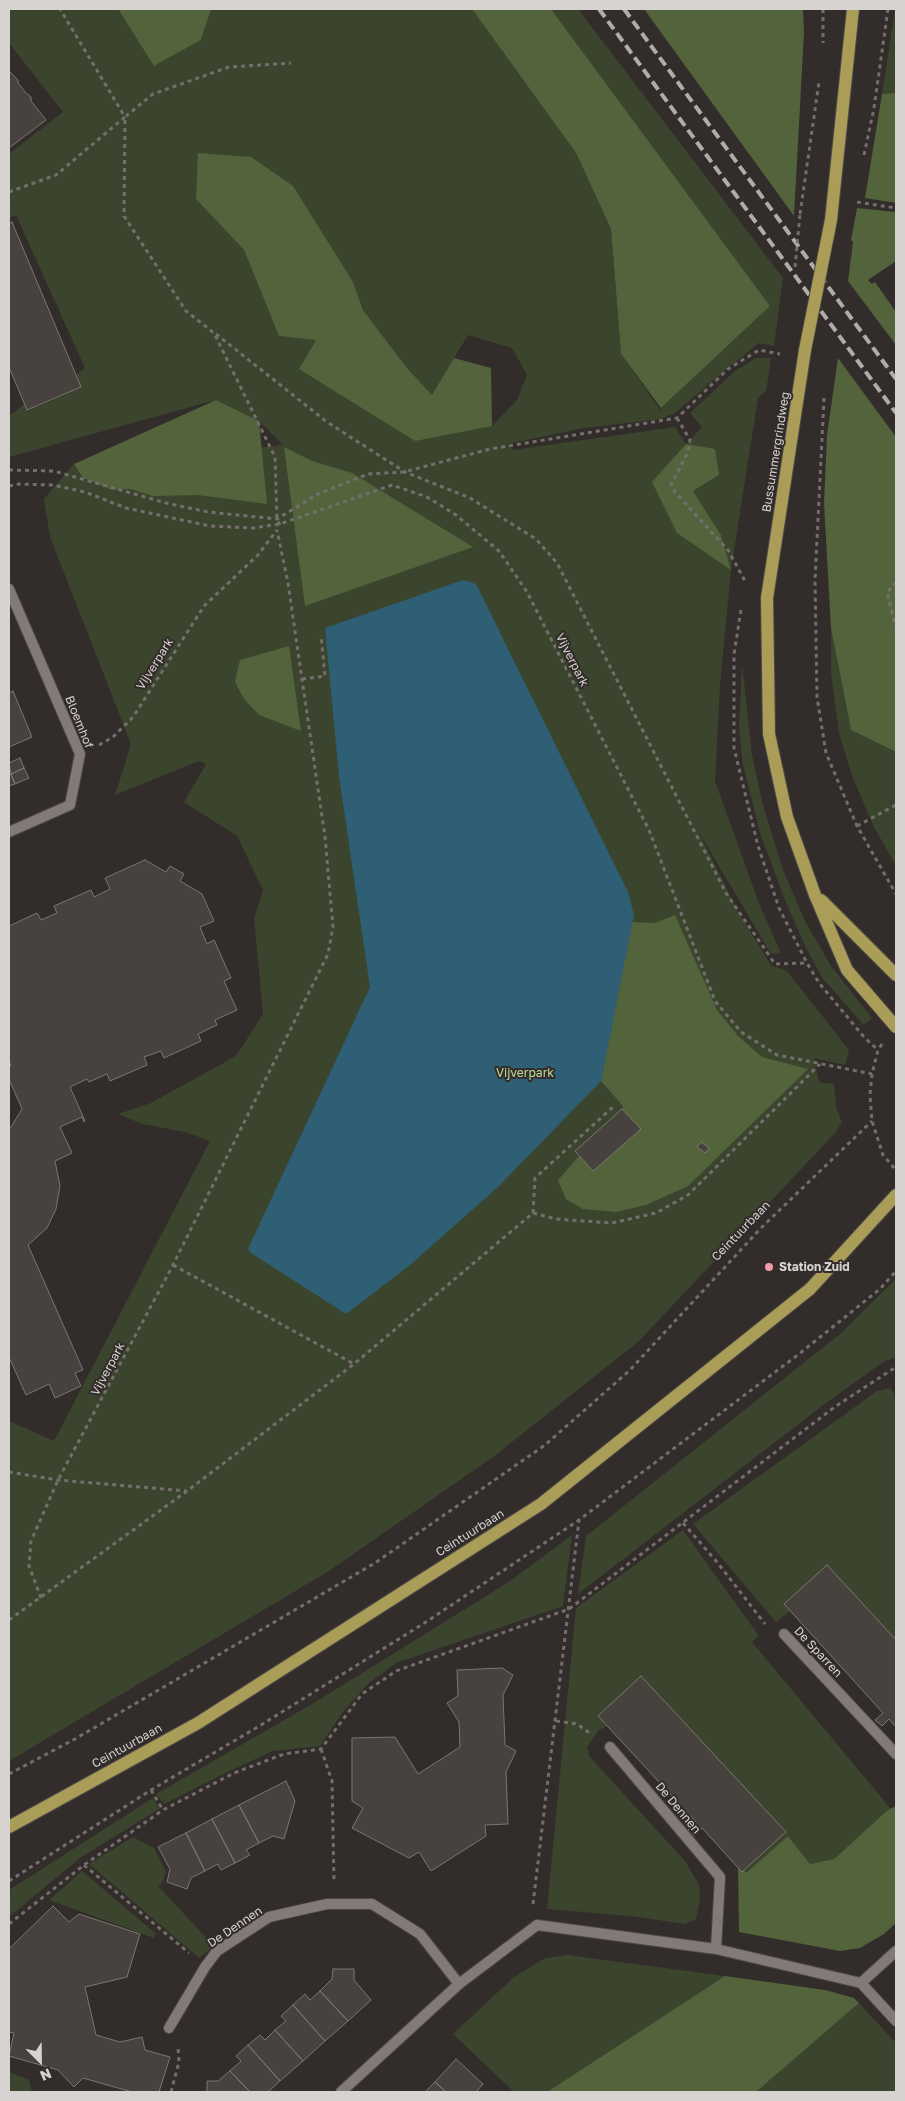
<!DOCTYPE html>
<html>
<head>
<meta charset="utf-8">
<style>
  body { margin:0 }
  #map { position:relative; width:905px; height:2101px; overflow:hidden; background:#322c2a; font-family:"Golos Text",sans-serif }
  canvas { display:block }
  .frame { position:absolute; inset:0; border:10px solid #d7d3d1; pointer-events:none }
  .north { position:absolute; left:15px; top:2036px; width:50px; height:50px; -webkit-text-stroke:4px #322c2a; paint-order:stroke; rotate:157deg; font-size:14px; font-weight:700; line-height:20px; text-align:center; color:#d7d3d1 }
  .north::after { content:''; display:block; margin:auto; width:18px; height:22px; background:#d7d3d1; clip-path:polygon(50% 0,100% 100%,50% 72%,0 100%) }
</style>
</head>
<body>
<div id="map">
<canvas width="905" height="2101"></canvas>
<div class="frame"></div>
<div class="north">N</div>
</div>
<script>
const g = document.querySelector('canvas').getContext('2d');
g.lineJoin = 'round';
function paint(path, color) { g.fillStyle = color; g.fill(path, 'evenodd'); }
const poly = rows => new Path2D(rows.map(r => 'M' + r).join(''));
function stroke(path, color, width, dash) { g.strokeStyle = color; g.lineWidth = width; g.lineCap = dash ? 'butt' : 'round'; g.setLineDash(dash || []); g.stroke(path); }
function label(font, color, halo, rows, align = 'center') {
  g.font = font + ' "Golos Text",sans-serif'; g.lineWidth = 4; g.setLineDash([]); g.textBaseline = 'middle'; g.strokeStyle = halo; g.fillStyle = color; for (const [text, x, y, turn = 0] of rows) {
    g.save(); g.translate(x, y); g.rotate((+turn || 0) * Math.PI / 180); g.textAlign = isNaN(turn) ? turn : align; if (halo) g.strokeText(text, 0, 0); g.fillText(text, 0, 0); g.restore();
  }
}
const green = poly([
  [9,9,118,9,154,66,201,40,211,9,472,9,576,153,611,229,621,354,661,411,661,408,770,306,551,9,578,9,783,278,774,346,759,343,717,377,675,413,661,419,584,428,507,444,513,450,675,427,686,444,702,427,690,413,735,371,756,358,771,358,766,391,758,398,731,570,720,685,715,781,760,906,781,953,771,954,697,829,741,917,771,965,787,971,849,1050,845,1065,814,1058,819,1082,834,1084,836,1107,842,1122,836,1132,638,1342,493,1457,329,1571,9,1761,9,1421,54,1441,210,1141,185,1132,142,1124,118,1114,151,1103,236,1056,263,1014,254,918,263,890,237,836,184,802,206,764,199,761,115,795,131,744,50,537,44,499,74,464,83,478,112,490,130,489,144,493,134,460,283,445,259,421,216,400,9,457,9,415,15,412,26,402,30,410,80,388,75,376,85,368,16,215,9,218,9,154,63,112,9,43],
  [196,199,353,282,363,310,407,368,432,395,468,335,512,348,527,375,517,400,492,426,300,369,316,340,279,336,244,250],
  [719,475,693,491,721,535,730,569,652,482],
  [895,9,896,93,882,94],
  [831,628,851,730,896,752,896,866,874,827,853,778,839,734,831,673],
  [742,663,752,755,763,805,783,870,805,921,831,966,872,1018,864,1025,823,979,806,948,785,900,760,833,743,765,739,728],
  [896,1279,896,1357,883,1362,826,1403,578,1594,586,1536,840,1334],
  [890,1388,894,1393,896,1410,896,1726,790,1611,776,1622,693,1524,877,1391],
  [683,1530,759,1636,752,1642,891,1809,834,1859,810,1864,788,1836,746,1874,612,1724,599,1730,587,1747,590,1757,685,1861,699,1885,700,1900,696,1919,685,1924,630,1916,547,1909,576,1608],
  [572,1535,563,1606,396,1663,368,1684,342,1713,320,1746,273,1751,221,1775,164,1804,156,1794,312,1704,480,1600,510,1581],
  [153,1798,159,1809,80,1858,9,1917,9,1890],
  [133,1837,154,1848,166,1872,162,1883,158,1886,214,1946,199,1958,89,1864],
  [82,1871,155,1933,154,1938,49,1900],
  [568,1955,725,1976,547,2092,514,2092,453,2034,513,1978,545,1958],
  [859,2003,896,2043,896,2092,756,2092],
  [9,2072,29,2080,32,2092,9,2092]
]);
const forest = poly([
  [118,9,211,9,201,40,154,66],
  [472,9,551,9,770,306,661,408,621,354,611,229,576,153],
  [644,9,803,9,804,33,794,216],
  [896,93,896,203,865,198,882,94],
  [198,153,251,157,293,186,353,282,363,310,407,368,432,395,454,358,491,368,492,426,415,441,299,369,316,340,279,336,244,250,196,199],
  [857,208,896,212,896,261,868,280,872,284,875,282,896,312,896,345,848,281,853,242,851,240],
  [838,358,896,437,896,752,851,730,831,628,824,503,827,435],
  [216,400,259,421,267,504,198,495,153,496,130,489,112,490,83,478,74,464],
  [686,444,715,449,719,475,693,491,721,535,731,570,677,533,652,482],
  [284,447,312,461,352,473,473,547,305,606],
  [289,646,301,731,259,715,244,699,235,682,240,660],
  [675,915,717,1010,738,1036,762,1057,808,1069,688,1186,646,1205,616,1212,583,1209,566,1199,558,1180,581,1154,622,1119,623,1106,601,1081,632,922,655,923],
  [896,1806,896,1923,884,1934,860,1948,840,1951,739,1932,738,1864,746,1873,788,1836,810,1864,834,1859,888,1810],
  [725,1976,825,1990,854,1998,859,2003,756,2092,547,2092]
]);
const water = poly([
  [463,580,476,584,628,892,634,915,601,1081,499,1186,410,1265,346,1314,251,1253,248,1249,370,987,339,776,325,628]
]);
const building = poly([
  [9,71,18,80,18,83,25,92,31,97,31,101,46,120,9,148,9,71],
  [12,222,81,387,27,410,9,367,9,224,12,222],
  [13,691,32,737,9,747,9,693,13,691],
  [20,758,24,768,11,774,9,763,20,758],
  [24,768,29,778,15,784,11,774,24,768],
  [11,774,15,784,9,786,9,775,11,774],
  [145,860,166,872,170,866,184,874,180,881,202,894,214,921,200,927,207,944,214,940,231,978,224,981,237,1010,215,1020,217,1025,198,1034,201,1041,164,1058,161,1051,144,1057,147,1065,110,1081,107,1074,89,1082,87,1079,70,1087,85,1121,84,1122,82,1117,60,1127,72,1153,55,1161,60,1186,56,1209,47,1228,28,1245,83,1370,75,1373,81,1386,55,1398,49,1384,26,1395,9,1357,9,1127,11,1127,22,1109,9,1079,9,1067,11,1066,9,1060,9,926,37,913,41,920,57,913,54,906,91,890,94,897,110,889,105,878,145,860],
  [622,1109,641,1129,593,1171,575,1151,622,1109],
  [701,1142,709,1148,705,1153,697,1147,701,1142],
  [827,1565,896,1640,896,1727,889,1719,882,1726,875,1720,883,1713,784,1604,827,1565],
  [502,1668,513,1675,503,1695,505,1745,516,1751,506,1772,508,1824,485,1825,486,1836,431,1871,419,1852,409,1858,352,1828,363,1808,352,1801,352,1738,395,1737,418,1774,460,1747,459,1722,447,1703,458,1696,457,1670,502,1668],
  [641,1676,786,1832,742,1872,702,1828,693,1837,687,1831,696,1822,598,1716,641,1676],
  [286,1781,295,1801,284,1839,273,1836,259,1843,239,1805,286,1781],
  [239,1805,259,1843,246,1850,250,1855,235,1863,212,1819,239,1805],
  [212,1819,235,1863,221,1870,218,1864,205,1871,186,1833,212,1819],
  [186,1833,205,1871,191,1878,187,1889,167,1882,170,1869,158,1847,186,1833],
  [53,1906,69,1922,79,1914,140,1934,127,1977,85,1987,96,2035,120,2042,142,2037,145,2050,170,2057,159,2092,132,2092,83,2078,74,2087,58,2070,9,2056,14,2033,9,2032,9,1949,53,1906],
  [333,1969,354,1969,354,1980,371,2000,348,2021,320,1991,332,1979,333,1969],
  [320,1991,348,2021,325,2041,293,2005,305,1994,310,2000,320,1991],
  [293,2005,325,2041,303,2061,275,2030,286,2021,281,2016,293,2005],
  [275,2030,303,2061,280,2081,248,2045,260,2035,265,2040,275,2030],
  [248,2045,280,2081,268,2092,250,2092,230,2071,241,2061,236,2056,248,2045],
  [456,2059,483,2084,476,2092,446,2092,435,2082,456,2059],
  [230,2071,250,2092,207,2092,207,2081,218,2081,230,2071],
  [435,2082,446,2092,425,2092,435,2082]
]);
const path = poly([
  [823,9,823,43],
  [864,155,874,108,888,9],
  [9,192,56,175,125,117,60,9],
  [857,202,896,208],
  [800,214,819,82],
  [216,334,327,422,405,472,470,498,536,539,557,563,726,893,775,964,807,963],
  [824,398,815,580,817,697,826,753,857,826,896,894],
  [677,418,690,440,688,452,671,485,675,492,728,550,745,581],
  [9,470,54,471,166,503,208,512,277,519,318,494,368,474,404,472,490,449,677,418,728,369,759,350,780,354],
  [9,486,19,484,53,485,85,492,126,508,210,526,253,528,280,524,392,485,427,497,456,515,499,551,527,592,649,830,715,1001,741,1032,777,1055,872,1074],
  [280,525,277,519,275,457,214,333,186,311,124,216,125,117,153,94,229,67,291,63],
  [896,582,887,593,896,628],
  [741,610,734,654,734,748,758,846,779,908,807,963,819,983,864,1037,878,1050],
  [302,679,325,676,321,635],
  [99,745,113,737,133,717,204,606,258,555,277,530],
  [857,826,896,805],
  [882,1044,878,1050,872,1074,870,1095,872,1121,883,1155,896,1170],
  [533,1213,535,1178,614,1106],
  [173,1265,354,1364],
  [9,1472,58,1480,187,1491],
  [683,1523,717,1562,765,1624],
  [41,1598,29,1566,31,1541,58,1480,173,1265,328,954,333,927,325,837,288,583,277,530],
  [9,1620,187,1491,354,1364,533,1213,556,1219,612,1223,656,1213,688,1195,820,1064],
  [556,1721,577,1724,591,1734],
  [321,1749,332,1781,334,1882],
  [9,1774,75,1739,375,1563,545,1445,629,1371,761,1228,872,1121],
  [151,1790,163,1810,234,1773,284,1754,321,1749,362,1694,396,1671,569,1609,836,1406,896,1367],
  [84,1865,189,1953],
  [9,1881,151,1790,261,1725,426,1622,579,1520,799,1354,880,1289,896,1271],
  [533,1904,579,1520],
  [9,1924,84,1865,163,1810],
  [171,2092,179,2062,178,2047]
]);
const minor = poly([
  [9,589,80,754,70,805,9,832],
  [784,1634,896,1754],
  [610,1747,720,1877,716,1949],
  [861,1983,896,1951],
  [169,2028,205,1967,217,1951,269,1917,327,1904,372,1904,420,1934,459,1984],
  [341,2092,459,1984,537,1925,716,1949,861,1983,896,2021]
]);
const primary = poly([
  [831,220,853,9],
  [805,350,767,598,769,734,787,817,815,895,847,970,896,1027],
  [821,900,896,975],
  [9,1827,198,1723,541,1504,810,1289,896,1195]
]);
const rail = poly([
  [599,9,896,413],
  [624,9,896,379]
]);
const pathBridge = poly([
  [795,267,800,214]
]);
const primaryBridge = poly([
  [805,350,831,220]
]);
const markers = [
  [769,1267,5,"#f39aab"]
];
const streetNames = [
  ["Bussummergrindweg",776,452,-81],
  ["Vijverpark",572,660,63],
  ["Vijverpark",155,664,-58],
  ["Bloemhof",79,722,68],
  ["Ceintuurbaan",741,1231,-46],
  ["Vijverpark",108,1369,-62],
  ["Ceintuurbaan",470,1533,-32],
  ["De Sparren",818,1652,47],
  ["Ceintuurbaan",127,1746,-29],
  ["De Dennen",678,1808,50],
  ["De Dennen",235,1927,-34]
];
const parkNames = [
  ["Vijverpark",525,1073]
];
const poiNames = [
  ["Station Zuid",779,1267]
];
paint(green, '#3b452e');
paint(forest, '#53633c');
paint(water, '#2e5f74');
paint(building, '#47423e');
stroke(building, '#7b7771', 1);
stroke(minor, '#4f4a47', 12);
stroke(primary, '#4f4a47', 14);
stroke(path, '#746f6d', 3, [4, 4]);
stroke(minor, '#817a77', 10);
stroke(primary, '#a99d58', 12);
stroke(rail, '#b1acaa', 4, [10, 5]);
stroke(primaryBridge, '#4f4a47', 14, []);
stroke(pathBridge, '#746f6d', 3, [4, 4]);
stroke(primaryBridge, '#a99d58', 12);
for (const [x, y, r, color] of markers) { const dot = new Path2D(); dot.arc(x, y, r, 0, 2 * Math.PI); g.fillStyle = color; g.fill(dot); stroke(dot, '#322c2a', 2); }
label('12px', '#d7d3d1', '#322c2a', streetNames);
label('12px', '#c0dc9a', '#322c2a', parkNames);
label('bold 12px', '#d7d3d1', '#322c2a', poiNames, 'left');
</script>
</body>
</html>
